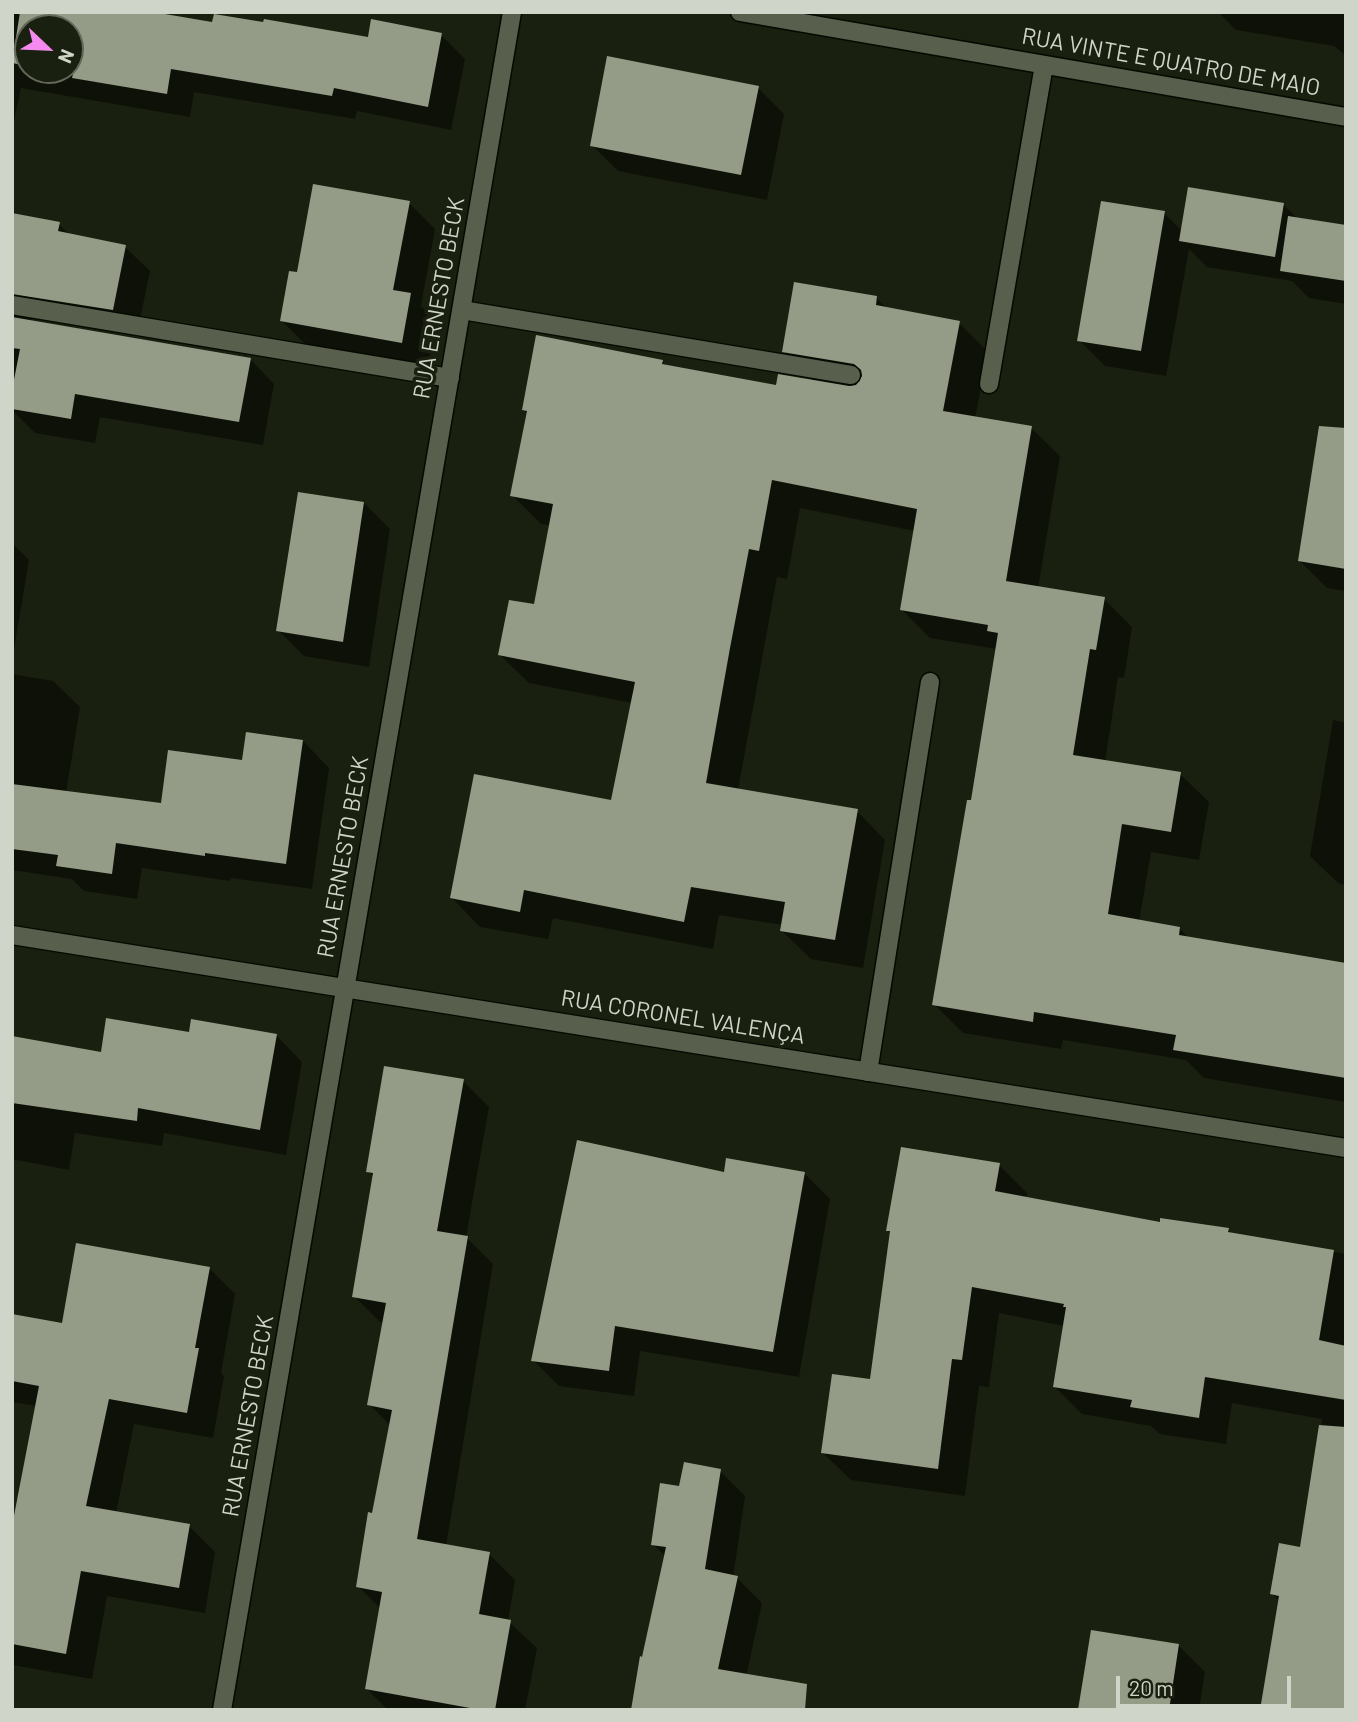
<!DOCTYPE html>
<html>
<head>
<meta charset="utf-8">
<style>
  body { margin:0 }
  #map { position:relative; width:1358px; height:1722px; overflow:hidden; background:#1a200f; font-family:Barlow,sans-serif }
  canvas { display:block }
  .frame { position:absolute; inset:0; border:14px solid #d0d5ca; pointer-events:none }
  .north { position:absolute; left:14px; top:14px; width:70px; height:70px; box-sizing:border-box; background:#1a200f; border:2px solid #63685a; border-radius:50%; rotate:113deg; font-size:19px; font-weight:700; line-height:28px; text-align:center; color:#d0d5ca }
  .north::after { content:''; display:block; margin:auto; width:24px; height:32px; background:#f489f0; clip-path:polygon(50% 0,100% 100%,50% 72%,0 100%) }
  .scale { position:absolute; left:1116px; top:1676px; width:175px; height:32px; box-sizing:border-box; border:4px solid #d0d5ca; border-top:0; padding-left:9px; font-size:21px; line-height:24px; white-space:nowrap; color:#d0d5ca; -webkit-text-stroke:5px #1a200f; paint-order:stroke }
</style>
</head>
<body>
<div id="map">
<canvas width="1358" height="1722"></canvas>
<div class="frame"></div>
<div class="north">N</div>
<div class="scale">20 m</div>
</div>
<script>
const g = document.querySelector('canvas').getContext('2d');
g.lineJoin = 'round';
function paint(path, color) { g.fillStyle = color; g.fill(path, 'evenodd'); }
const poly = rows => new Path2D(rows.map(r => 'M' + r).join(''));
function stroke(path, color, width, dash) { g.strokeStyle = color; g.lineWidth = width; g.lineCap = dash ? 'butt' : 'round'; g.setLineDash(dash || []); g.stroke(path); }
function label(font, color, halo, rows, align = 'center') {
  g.font = font + ' Barlow,sans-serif'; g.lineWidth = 7; g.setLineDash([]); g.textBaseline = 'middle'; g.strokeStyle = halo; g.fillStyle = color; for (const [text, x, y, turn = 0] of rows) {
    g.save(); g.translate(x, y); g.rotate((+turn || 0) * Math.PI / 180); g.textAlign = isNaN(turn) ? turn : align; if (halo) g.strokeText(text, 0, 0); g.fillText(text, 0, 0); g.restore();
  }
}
const shadow = poly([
  [12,12,146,12,214,24,369,39,441,35,465,59,451,130,357,111,355,119,194,92,190,117,21,88,12,130],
  [28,28,70,28,70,70,28,70],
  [1218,12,1346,12,1346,56,1334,46,1236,30],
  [758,88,784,114,767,200,618,171,592,145],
  [409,203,435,229,421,306,436,321,428,368,308,347,282,321],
  [1284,205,1298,219,1346,226,1346,304,1309,298,1292,281,1207,267,1189,249,1166,376,1105,366,1079,340,1164,213,1182,231],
  [12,215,59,224,70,235,125,247,150,271,137,334,39,318,28,320,250,359,274,384,263,445,100,417,95,443,35,433,12,410],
  [876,298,888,309,959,323,988,352,975,418,1031,428,1060,456,1038,588,1104,599,1132,627,1124,678,1118,677,1105,762,1180,774,1209,802,1199,860,1151,852,1139,922,1180,929,1190,939,1346,964,1346,1102,1204,1078,1186,1060,1063,1040,1061,1049,963,1033,934,1004,972,802,997,649,930,638,902,610,915,531,800,508,787,579,777,577,738,790,857,811,885,840,863,968,811,959,782,931,783,925,719,915,713,949,553,918,548,939,480,927,452,898,613,802,632,703,529,683,500,655,535,607,551,525,541,524,512,495,528,414,524,410,662,361,667,366,777,388,814,382,784,351],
  [1346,481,1346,591,1327,588,1300,561],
  [364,503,390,529,369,667,304,656,278,630],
  [12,543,29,560,14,649,12,648],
  [12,674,53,681,80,707,66,793,162,805,243,762,303,741,329,768,312,889,231,878,230,881,142,868,137,899,84,891,72,879,12,870],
  [1333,720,1346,723,1346,885,1338,883,1310,856],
  [190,1034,276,1035,302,1062,286,1155,164,1133,162,1146,75,1133,69,1170,12,1159,12,1038,102,1054],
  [463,1081,489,1107,466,1237,493,1264,446,1546,489,1554,515,1580,508,1621,537,1648,525,1710,388,1710,367,1689,381,1609,358,1586,391,1426,369,1404,384,1323,380,1322,354,1296,374,1177,368,1172],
  [999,1165,1027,1193,1026,1199,1161,1224,1228,1230,1233,1235,1346,1254,1346,1710,1280,1601,1272,1594,1301,1549,1322,1419,1232,1403,1226,1444,1160,1434,1151,1426,1082,1414,1054,1386,1064,1326,999,1313,989,1387,979,1386,965,1496,851,1480,823,1453,871,1381,891,1234,888,1230],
  [804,1173,830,1199,799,1377,640,1351,634,1396,559,1386,533,1360,725,1174],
  [209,1268,235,1294,221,1373,224,1376,213,1438,134,1424,116,1513,189,1526,215,1552,205,1613,107,1596,92,1679,12,1665,12,1539,37,1406,12,1402,12,1316,63,1325],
  [720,1471,745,1496,733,1577,737,1578,762,1603,744,1686,643,1659,666,1557,653,1544,681,1488],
  [1179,1646,1205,1672,1199,1710,1080,1710]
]);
const building = poly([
  [20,12,153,12,212,22,214,14,263,22,264,19,368,37,371,19,442,33,428,107,334,88,332,96,171,69,167,94,72,78,73,74,50,70,70,70,70,28,28,28,28,66,12,63],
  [607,56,759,86,741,175,590,146],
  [313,184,410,201,393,290,411,293,402,343,280,321,289,271,297,272],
  [1188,187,1284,203,1275,257,1179,241],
  [1101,201,1165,211,1141,351,1077,341],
  [12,213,60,222,58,231,126,245,113,310,12,294],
  [1288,216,1346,225,1346,281,1280,271],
  [794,282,877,296,876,305,960,321,943,411,1032,426,1006,581,1105,597,1096,650,1090,649,1073,755,1181,772,1171,832,1122,824,1108,914,1180,927,1179,935,1346,963,1346,1078,1173,1050,1176,1035,1034,1012,1033,1022,932,1005,967,800,971,800,998,633,987,631,988,625,900,610,917,509,772,480,759,551,749,549,730,648,706,783,858,809,835,940,780,931,785,902,691,887,684,922,524,890,520,912,450,898,474,774,611,800,635,682,498,655,509,600,534,604,553,504,510,496,527,411,522,410,536,335,663,360,662,364,776,385,778,374,849,386,856,385,862,376,861,370,854,364,782,352],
  [12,317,251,358,239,422,75,394,71,419,12,409,12,390,20,349,12,348],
  [1319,426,1346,428,1346,569,1298,561],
  [298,492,364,502,343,642,276,631],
  [246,732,303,740,286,864,205,853,205,856,116,843,112,874,56,866,58,855,12,849,12,784,161,803,168,750,242,760],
  [106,1018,189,1032,191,1019,277,1034,260,1130,138,1108,137,1121,12,1103,12,1036,101,1052],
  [384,1066,464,1079,437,1231,468,1236,417,1539,490,1552,479,1614,511,1620,495,1710,481,1710,365,1689,382,1592,356,1587,368,1512,372,1513,392,1410,367,1405,386,1303,352,1297,373,1173,366,1172],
  [577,1140,724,1172,726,1158,805,1172,773,1352,615,1326,609,1371,531,1361],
  [901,1147,1000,1163,995,1191,1160,1222,1160,1218,1229,1228,1228,1232,1334,1250,1319,1340,1346,1346,1346,1400,1205,1377,1199,1418,1130,1407,1132,1400,1053,1387,1066,1307,1063,1307,1064,1304,972,1287,962,1360,952,1359,938,1469,821,1453,832,1374,870,1379,890,1231,886,1231],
  [76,1243,210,1267,195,1348,199,1348,187,1413,109,1399,86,1506,190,1524,179,1588,81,1571,66,1654,12,1644,12,1526,39,1386,12,1381,12,1314,62,1323],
  [1319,1425,1346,1427,1346,1710,1260,1710,1279,1596,1270,1594,1279,1543,1300,1547],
  [684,1462,721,1469,705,1569,738,1576,718,1669,807,1684,805,1710,631,1710,640,1656,642,1657,666,1547,651,1545,660,1483,679,1486],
  [1091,1630,1179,1644,1169,1710,1078,1710]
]);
const service = poly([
  [12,305,450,378],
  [462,310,851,375],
  [989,384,1044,65],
  [868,1072,930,682]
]);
const minor = poly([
  [740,12,1346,117],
  [12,935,1346,1148]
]);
const tertiary = poly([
  [222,1710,512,12]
]);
const streetNames = [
  ["RUA VINTE E QUATRO DE MAIO",1171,62,10],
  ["RUA ERNESTO BECK",439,298,-80],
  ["RUA ERNESTO BECK",343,857,-80],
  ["RUA CORONEL VALENÇA",683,1017,9],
  ["RUA ERNESTO BECK",248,1416,-80]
];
paint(shadow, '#0007');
paint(building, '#949c87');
stroke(service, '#060900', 21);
stroke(minor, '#060900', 21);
stroke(tertiary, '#060900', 21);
stroke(service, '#585f4c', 18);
stroke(minor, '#585f4c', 18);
stroke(tertiary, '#585f4c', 18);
label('23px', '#d0d5ca', '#1a200f', streetNames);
</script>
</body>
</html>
